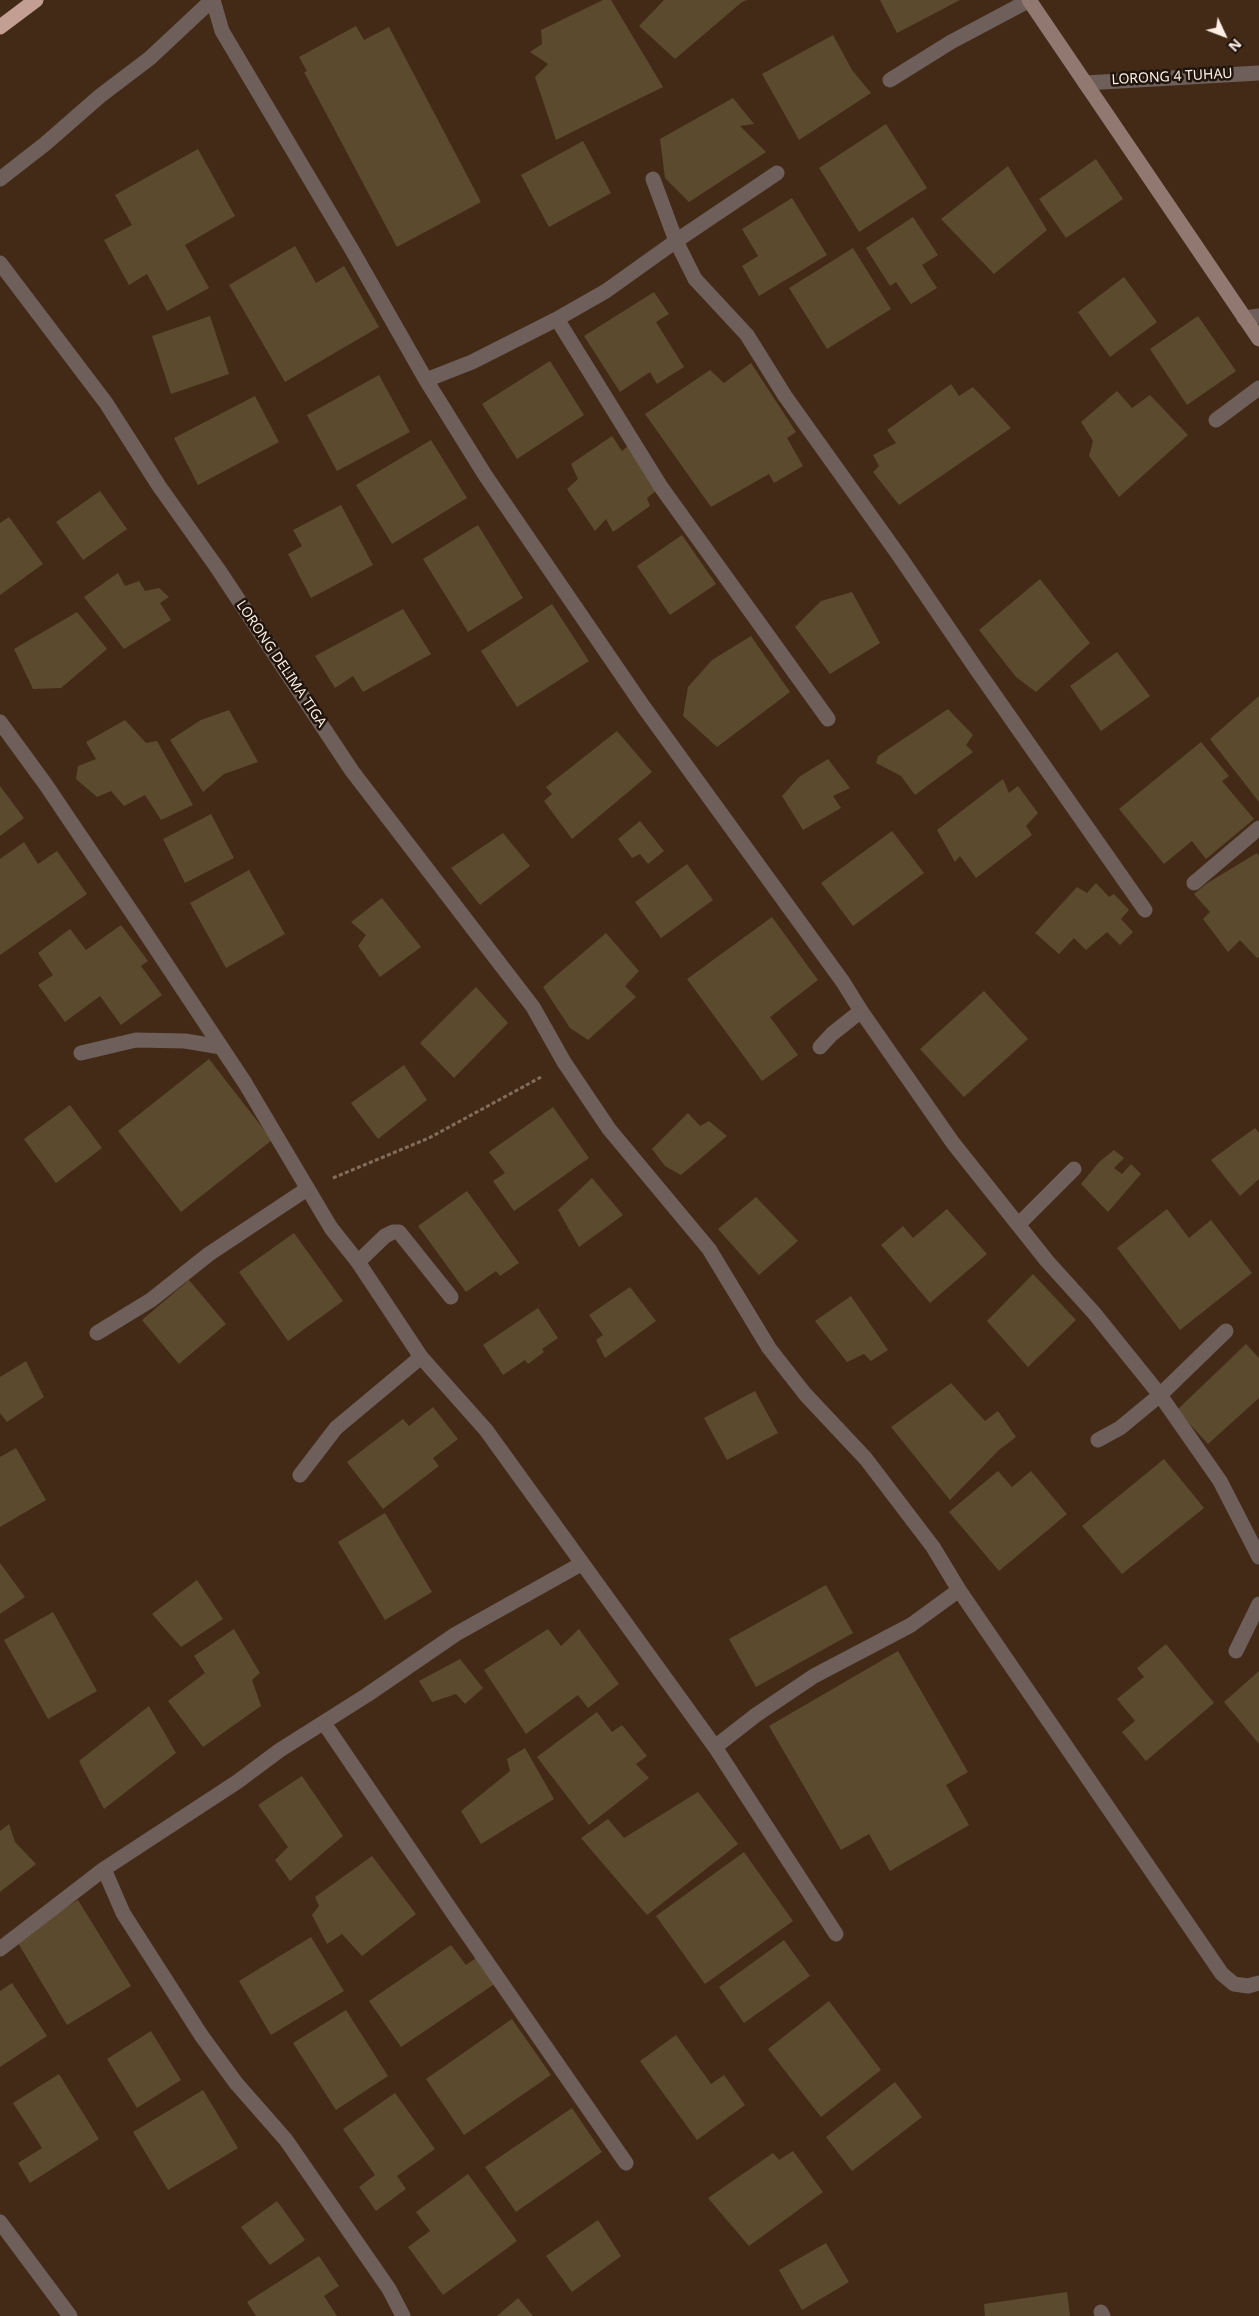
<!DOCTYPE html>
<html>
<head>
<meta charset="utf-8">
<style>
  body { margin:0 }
  #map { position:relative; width:1259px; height:2316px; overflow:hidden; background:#422a17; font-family:"Noto Sans",sans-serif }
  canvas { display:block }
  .north { position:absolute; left:1199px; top:10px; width:50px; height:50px; -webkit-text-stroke:4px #20150d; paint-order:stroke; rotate:133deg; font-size:14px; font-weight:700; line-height:20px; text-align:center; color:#ffeee3 }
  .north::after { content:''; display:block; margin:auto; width:18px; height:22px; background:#ffeee3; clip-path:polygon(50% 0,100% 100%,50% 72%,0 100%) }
</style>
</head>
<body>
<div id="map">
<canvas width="1259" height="2316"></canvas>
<div class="north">N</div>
</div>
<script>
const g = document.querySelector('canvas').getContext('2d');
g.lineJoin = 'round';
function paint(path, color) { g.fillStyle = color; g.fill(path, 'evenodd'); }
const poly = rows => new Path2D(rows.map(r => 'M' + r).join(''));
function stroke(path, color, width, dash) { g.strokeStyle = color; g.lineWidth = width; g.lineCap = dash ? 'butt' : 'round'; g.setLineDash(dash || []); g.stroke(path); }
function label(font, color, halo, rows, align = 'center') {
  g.font = font + ' "Noto Sans",sans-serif'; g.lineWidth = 5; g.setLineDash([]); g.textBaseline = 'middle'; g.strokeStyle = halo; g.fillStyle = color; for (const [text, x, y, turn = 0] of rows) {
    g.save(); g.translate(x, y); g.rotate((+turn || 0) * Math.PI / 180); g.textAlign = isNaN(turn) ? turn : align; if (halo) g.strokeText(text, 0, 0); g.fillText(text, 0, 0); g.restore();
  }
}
const building = poly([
  [603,0,611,0,663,87,556,140,535,77,548,64,530,52,542,44,541,30],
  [664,0,747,0,742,2,675,59,639,26],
  [880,0,960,0,897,33],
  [356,26,364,40,389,27,481,202,397,247,304,72,307,71,299,57],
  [833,35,852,70,871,93,799,140,762,74],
  [733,98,754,124,740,126,766,152,689,202,665,178,660,139],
  [886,124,927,188,859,232,819,168],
  [583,141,611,193,549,227,521,175],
  [198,149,235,216,185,245,209,288,167,311,147,274,129,285,104,240,132,225,115,195],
  [1096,159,1123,199,1066,238,1039,199],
  [1008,166,1047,230,994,274,941,219],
  [792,198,827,255,759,296,742,266,758,256,742,229],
  [913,217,938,255,922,265,937,288,911,304,896,282,890,286,866,248],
  [295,246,316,283,344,266,379,327,285,382,229,285],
  [853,248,891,309,827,349,789,288],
  [1124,277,1157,322,1110,357,1078,312],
  [654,292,669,314,656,322,684,367,657,384,650,372,620,392,584,336],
  [210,316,229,374,171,394,152,336],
  [1198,316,1236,371,1187,405,1150,349],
  [550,361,584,415,517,459,482,404],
  [751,363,796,432,787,438,803,466,774,483,769,474,711,507,645,414,710,370,724,383],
  [379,375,410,432,337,471,307,415],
  [951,384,959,396,973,387,1011,428,899,505,873,472,879,466,873,455,896,443,887,430],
  [1117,391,1132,408,1150,395,1188,435,1119,497,1089,456,1093,441,1081,422],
  [255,396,279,442,198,485,174,438],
  [612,436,622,451,629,445,656,491,647,498,650,506,613,532,606,519,595,531,567,489,578,479,571,464],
  [431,440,467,498,392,544,356,485],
  [100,491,127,529,83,560,56,522],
  [341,505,373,565,311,598,288,554,302,546,293,530],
  [9,517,43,564,0,595,0,523],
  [478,525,523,598,468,632,423,559],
  [682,535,716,584,670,615,637,566],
  [118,573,125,586,139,581,145,591,159,588,169,597,160,603,171,620,124,649,84,597],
  [1040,579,1090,643,1036,692,1016,677,979,630],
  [852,592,880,643,830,674,795,627,821,601],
  [552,604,589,661,517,707,481,651],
  [403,609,431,654,363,692,353,676,335,688,315,656],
  [77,612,107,649,61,688,33,689,14,649],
  [751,636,790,692,717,747,683,716,688,687,712,660],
  [1117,652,1150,696,1101,731,1070,686],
  [1259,696,1259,802,1210,739],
  [948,709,973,735,966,745,973,752,915,795,901,776,876,763,878,756],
  [229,710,258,762,224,774,203,792,170,740,201,720],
  [125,720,146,743,157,741,193,805,161,820,145,795,124,806,111,791,97,797,76,779,78,766,96,759,86,742],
  [617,731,652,772,572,839,544,801,552,794,546,787],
  [1201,742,1229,776,1222,781,1254,819,1206,859,1192,841,1164,864,1119,809],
  [828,759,850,788,833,796,841,808,803,830,782,796,799,777],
  [1003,779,1009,793,1018,786,1038,813,1026,826,1032,835,976,878,960,856,955,862,937,830],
  [0,786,24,818,0,836],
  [211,814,234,858,185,883,163,839],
  [640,821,664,851,648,864,640,854,632,858,618,839],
  [892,831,924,873,853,926,821,883],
  [503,833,530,866,480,905,451,868],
  [24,842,38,864,57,851,87,894,0,955,0,859],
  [1257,853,1259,856,1259,957,1257,958,1240,940,1228,952,1203,919,1210,912,1194,894,1206,884],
  [687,864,713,900,661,938,635,902],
  [249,870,285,934,226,968,190,903],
  [1096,883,1109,897,1114,894,1129,910,1121,919,1133,932,1120,945,1107,932,1086,950,1074,938,1059,954,1035,933,1077,887,1087,893],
  [382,898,421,947,380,977,358,946,366,935,351,922],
  [772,917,818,980,770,1017,798,1055,762,1081,687,979],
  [121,925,148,961,141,966,162,995,121,1025,100,996,65,1022,38,985,53,975,38,953,70,929,86,950],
  [606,933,639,971,625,986,636,997,588,1040,570,1028,543,987],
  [476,987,508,1023,454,1078,420,1043],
  [984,991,1028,1039,964,1097,920,1049],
  [209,1059,272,1140,181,1212,118,1131],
  [404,1065,427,1100,378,1139,351,1103],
  [70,1105,102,1148,56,1183,24,1139],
  [553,1107,589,1158,514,1211,493,1181,505,1173,489,1152],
  [688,1113,700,1126,709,1121,727,1136,681,1175,665,1166,652,1149],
  [1255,1128,1259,1133,1259,1179,1240,1196,1211,1160],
  [1114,1150,1124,1158,1114,1168,1122,1174,1131,1164,1141,1174,1108,1212,1081,1184,1099,1162],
  [592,1178,623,1215,579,1247,558,1210],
  [467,1191,519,1263,500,1276,496,1271,466,1292,418,1226],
  [756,1197,798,1241,759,1275,718,1229],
  [947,1209,987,1254,930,1303,881,1245,903,1226,913,1238],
  [1167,1209,1189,1238,1211,1220,1252,1273,1180,1330,1117,1248],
  [294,1233,343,1301,288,1341,239,1272],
  [1033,1274,1076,1320,1028,1367,987,1321],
  [189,1280,226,1324,179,1364,142,1320],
  [630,1287,656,1321,605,1358,596,1340,603,1335,589,1315],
  [851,1296,888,1350,871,1361,864,1354,847,1362,815,1321],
  [538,1308,558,1338,542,1349,544,1352,528,1364,525,1360,503,1375,483,1345],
  [1246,1344,1259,1358,1259,1398,1208,1444,1177,1410],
  [26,1361,44,1397,7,1422,0,1413,0,1377],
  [951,1383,985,1421,998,1411,1016,1437,999,1450,950,1500,891,1427],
  [755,1391,778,1433,727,1460,704,1418],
  [433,1407,458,1439,433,1458,439,1466,383,1509,347,1462,403,1419,409,1426],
  [16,1448,46,1500,0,1527,0,1457],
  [1164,1459,1204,1508,1122,1574,1082,1526],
  [998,1471,1012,1487,1031,1471,1067,1514,999,1571,949,1512],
  [385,1513,432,1592,385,1620,338,1542],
  [0,1563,25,1597,0,1614],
  [197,1580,223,1619,181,1647,152,1614],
  [826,1585,853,1633,756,1687,729,1639],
  [53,1612,97,1691,48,1719,4,1640],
  [234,1629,260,1673,252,1680,261,1706,203,1747,168,1701,205,1673,194,1656],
  [548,1629,561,1646,579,1629,619,1684,588,1708,578,1695,526,1734,484,1670],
  [1166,1644,1214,1703,1146,1761,1122,1732,1135,1721,1117,1699,1144,1677,1137,1668],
  [898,1651,968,1772,946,1785,969,1825,890,1871,869,1834,841,1850,769,1726],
  [460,1659,483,1688,465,1704,456,1694,432,1702,419,1681],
  [1259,1671,1259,1744,1224,1702],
  [149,1706,176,1753,104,1809,79,1761],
  [597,1712,612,1732,622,1725,647,1756,636,1764,649,1778,589,1825,537,1757],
  [525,1748,554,1799,481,1844,461,1811,510,1771,507,1759],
  [302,1776,343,1836,290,1881,275,1860,288,1847,258,1805],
  [698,1792,738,1844,647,1915,581,1838,608,1819,624,1838],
  [9,1824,15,1842,36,1864,0,1892,0,1831],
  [744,1852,793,1921,705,1984,656,1916],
  [372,1856,416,1914,362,1956,342,1934,327,1944,312,1915,319,1906,315,1897],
  [78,1900,131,1986,67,2025,15,1938],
  [311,1937,344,1991,271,2035,239,1981],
  [784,1940,810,1976,744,2023,719,1987],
  [451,1945,466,1965,479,1956,496,1983,401,2047,369,2001],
  [12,1983,47,2036,0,2067,0,1991],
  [829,2001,881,2070,821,2117,768,2049],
  [346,2010,388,2076,336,2110,293,2043],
  [512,2019,551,2075,464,2135,426,2079],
  [151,2031,181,2080,137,2108,107,2059],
  [676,2035,711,2084,724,2075,745,2105,697,2140,640,2061],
  [59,2074,99,2139,30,2183,18,2163,42,2148,13,2103],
  [895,2082,922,2117,852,2171,826,2137],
  [203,2090,238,2148,168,2190,133,2132],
  [395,2093,435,2149,397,2176,406,2189,376,2211,359,2187,375,2175,343,2129],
  [572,2108,602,2152,516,2212,485,2167],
  [793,2151,823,2192,749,2246,708,2198,773,2153,779,2160],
  [468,2174,517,2241,443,2295,408,2247,430,2231,416,2212],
  [277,2201,305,2240,270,2265,241,2227],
  [598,2220,621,2256,572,2292,546,2256],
  [826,2243,849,2282,802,2310,779,2270],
  [319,2256,339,2286,324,2296,337,2316,256,2316,247,2302],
  [1067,2292,1070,2316,985,2316,984,2304],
  [518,2298,533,2316,497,2316]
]);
const path = poly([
  [333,1178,429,1138,543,1076]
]);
const lane = poly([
  [890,80,951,42,1030,0],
  [1216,420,1259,388],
  [820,1047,832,1034,861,1011],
  [81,1053,136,1040,185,1041,221,1047],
  [1019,1224,1074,1169],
  [358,1262,385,1236,393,1232,399,1232,451,1297],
  [97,1333,151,1300,209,1254,307,1189],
  [1098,1440,1120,1428,1160,1395,1226,1331],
  [300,1475,336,1428,421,1357]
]);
const street = poly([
  [213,0,222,31,352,250,426,380,485,475,643,706,843,982,861,1011,953,1143,1047,1261,1094,1313,1160,1395,1220,1481,1259,1557],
  [1085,83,1259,73],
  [0,179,45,144,100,96,150,58,212,0],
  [653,179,676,241,777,173],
  [0,263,106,403,159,486,218,569,352,771,533,1007,564,1062,609,1129,709,1249,769,1348,805,1394,866,1459,933,1547,959,1590,911,1625,814,1676,756,1715,715,1747],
  [1244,318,1259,316],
  [557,319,661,487,828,719],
  [426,380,472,362,557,319,606,291,676,241,695,279,747,335,785,396,900,557,977,670,1145,910],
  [0,722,46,785,137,920,245,1083,331,1228,358,1262,421,1357,486,1430,715,1747,836,1934],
  [1194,883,1259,828],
  [959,1590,1222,1974,1234,1984,1248,1986,1259,1983],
  [1236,1651,1259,1604],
  [324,1723,455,1916,626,2163],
  [104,1869,123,1913,201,2035,236,2083,286,2140,389,2289,403,2316],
  [0,1949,104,1869,237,1782,280,1750,367,1695,456,1634,581,1564],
  [0,2222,70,2316],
  [1101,2312,1103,2316]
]);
const secondary = poly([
  [1029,0,1259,339]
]);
const highway = poly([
  [0,27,36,0]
]);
const streetNames = [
  ["LORONG 4 TUHAU",1172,77,-3],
  ["LORONG DELIMA TIGA",281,664,56]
];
paint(building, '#5c4a2f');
stroke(path, '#826d5c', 3, [4, 2.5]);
stroke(lane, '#6e5f5a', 15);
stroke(street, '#6e5f5a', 15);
stroke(secondary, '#917972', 15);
stroke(highway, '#c39e93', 15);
label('14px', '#ffeee3', '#20150d', streetNames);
</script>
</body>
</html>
